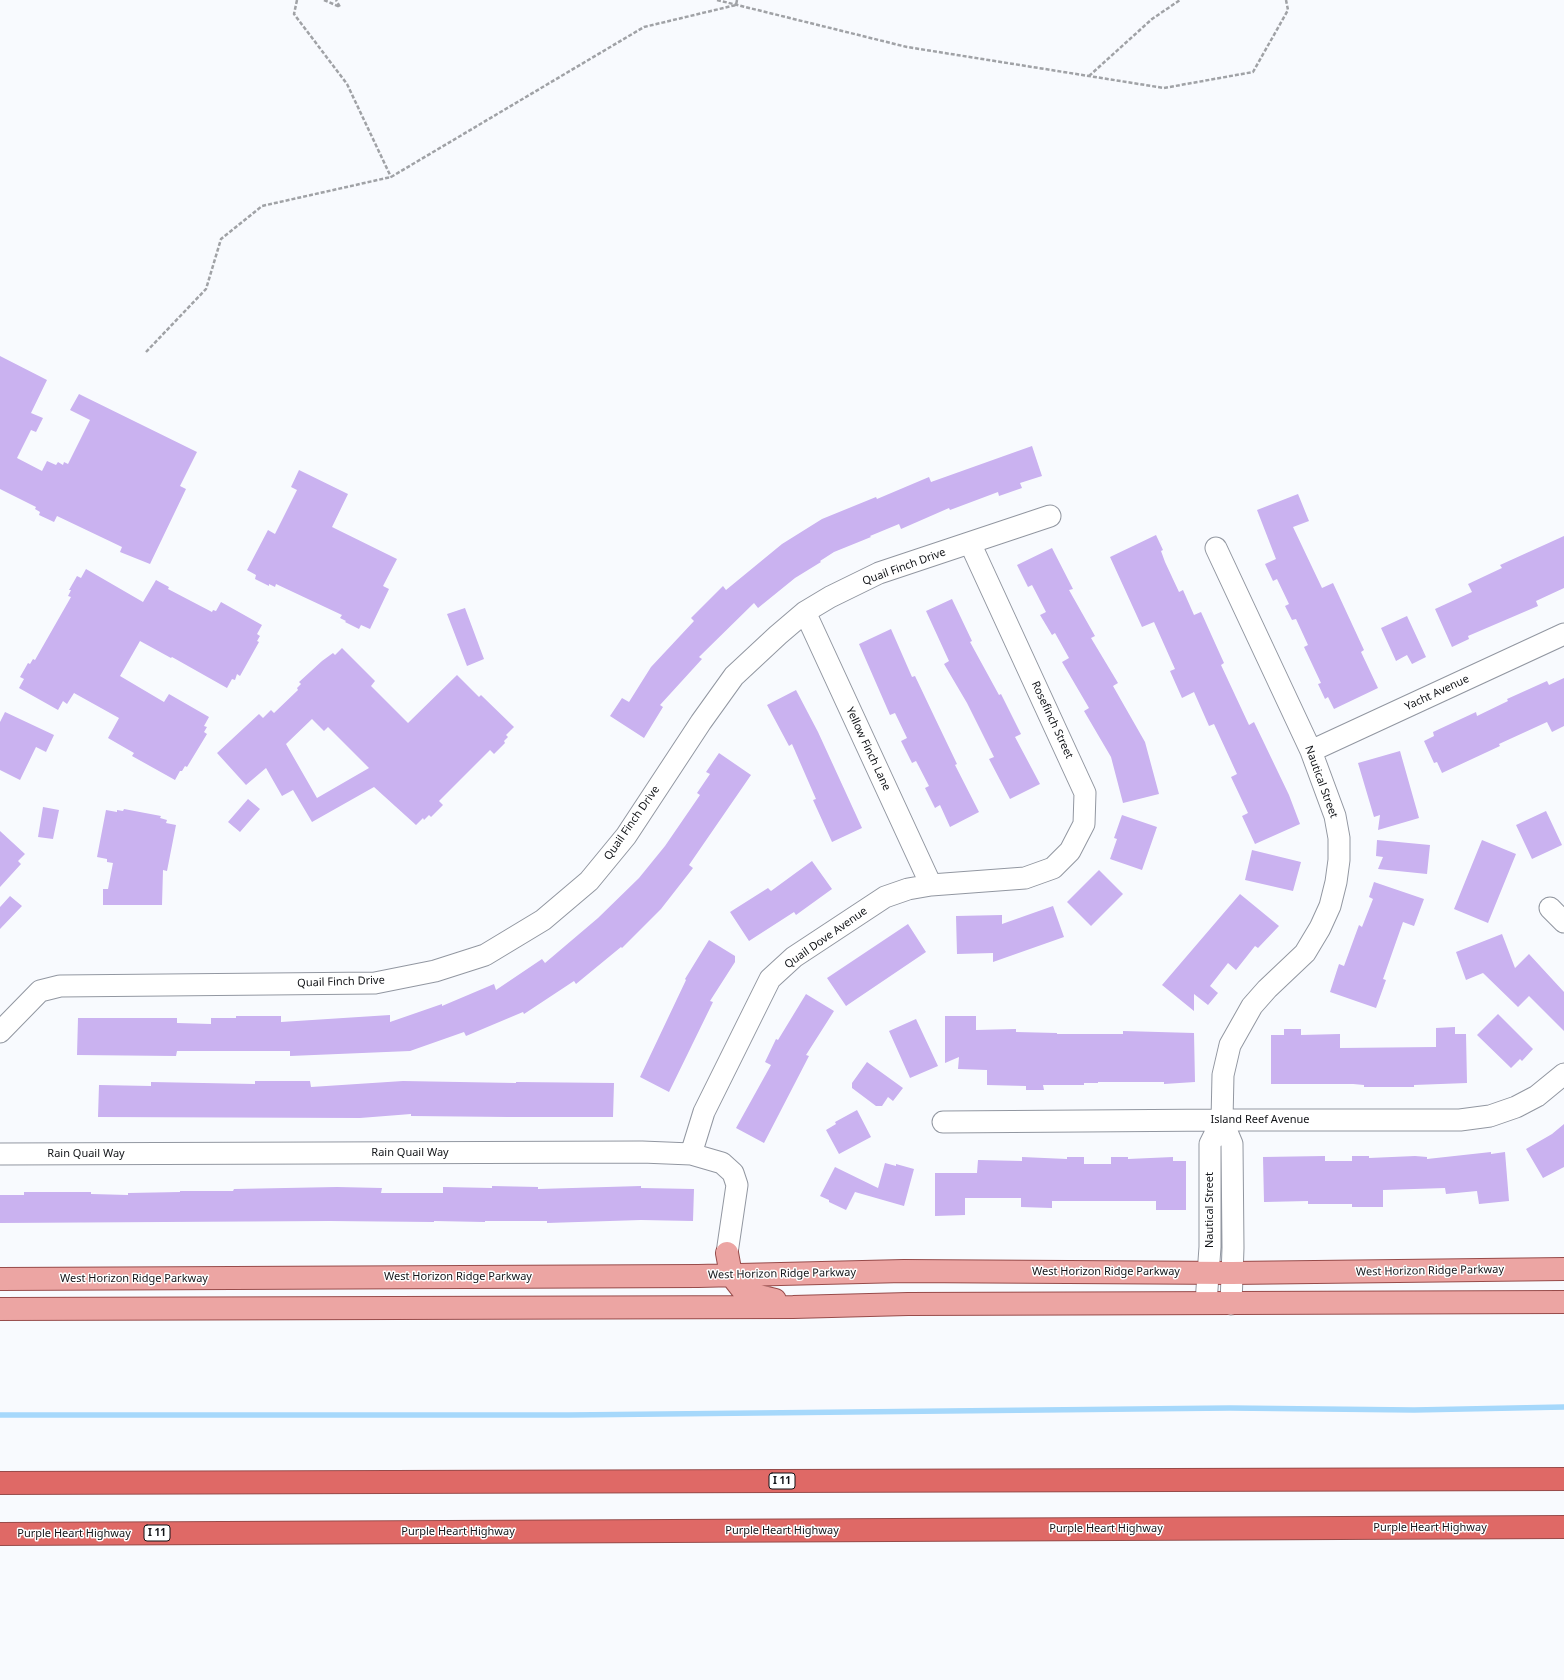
<!DOCTYPE html>
<html>
<head>
<meta charset="utf-8">
<style>
  body { margin:0 }
  canvas { display:block; background:#f8fafe }
</style>
</head>
<body>
<canvas width="1564" height="1680"></canvas>
<script>
const g = document.querySelector('canvas').getContext('2d');
g.lineJoin = 'round';
const poly = rows => new Path2D(rows.map(r => 'M' + r).join(''));
function stroke(path, color, width, dash) { g.strokeStyle = color; g.lineWidth = width; g.lineCap = dash ? 'butt' : 'round'; g.setLineDash(dash || []); g.stroke(path); }
function paint(path, color) { g.fillStyle = color; g.fill(path, 'evenodd'); }
function label(font, color, halo, rows, align = 'center') {
  g.font = font + ' "Noto Sans",sans-serif'; g.lineWidth = 3; g.setLineDash([]); g.textBaseline = 'middle'; g.strokeStyle = halo; g.fillStyle = color; for (const [text, x, y, turn = 0] of rows) {
    g.save(); g.translate(x, y); g.rotate((+turn || 0) * Math.PI / 180); g.textAlign = isNaN(turn) ? turn : align; if (halo) g.strokeText(text, 0, 0); g.fillText(text, 0, 0); g.restore();
  }
}
const stream = poly([
  [0,1415,569,1415,1230,1408,1414,1410,1564,1407]
]);
const building = poly([
  [0,356,47,380,31,413,43,418,36,432,31,430,17,458,42,471,47,461,56,465,58,462,63,465,64,462,68,464,90,420,70,410,79,394,197,452,180,486,186,489,150,564,120,552,122,547,57,516,54,522,39,515,40,512,35,509,36,507,0,489],
  [1032,446,1042,476,1020,483,1022,488,999,496,998,492,950,510,949,508,901,529,899,524,870,536,871,537,834,552,820,561,821,562,795,578,758,608,754,603,699,657,702,659,660,705,663,707,644,738,610,716,622,698,629,702,651,667,694,621,691,618,723,586,726,590,782,544,822,519,876,497,877,499,929,477,931,482],
  [299,470,348,494,332,527,397,559,383,586,389,589,370,629,361,625,359,629,345,622,346,621,340,618,342,615,276,584,275,587,269,584,269,586,255,579,256,575,247,570,268,530,275,534,297,490,291,487],
  [1298,494,1309,521,1293,527,1322,588,1333,583,1364,650,1361,652,1378,688,1334,709,1328,697,1325,699,1318,684,1321,683,1304,647,1308,645,1296,619,1292,620,1285,606,1289,604,1277,579,1273,581,1265,564,1276,559,1257,510],
  [1156,535,1163,550,1161,551,1165,562,1179,592,1183,590,1194,615,1201,612,1224,663,1221,665,1249,725,1254,722,1289,795,1300,824,1255,844,1242,816,1248,813,1231,777,1237,774,1214,724,1209,726,1194,692,1182,698,1170,671,1175,669,1154,622,1142,627,1110,557],
  [1564,536,1564,588,1536,601,1538,606,1468,636,1469,639,1452,647,1435,609,1472,592,1468,584,1502,568,1500,565],
  [1052,548,1073,589,1069,590,1095,636,1091,638,1118,683,1113,686,1145,742,1159,794,1123,803,1111,757,1084,711,1089,708,1062,662,1069,658,1055,633,1052,635,1040,615,1046,612,1032,585,1028,587,1017,565],
  [86,569,143,602,156,580,169,587,168,589,212,612,213,610,216,611,221,602,262,625,257,634,260,636,257,641,259,642,240,676,237,674,235,680,232,679,227,688,172,657,171,658,140,641,120,676,164,702,169,694,209,717,204,726,207,727,204,732,207,734,187,767,185,766,182,771,180,771,175,780,132,756,134,753,108,738,119,718,74,693,67,704,63,701,58,710,19,688,24,679,20,677,28,663,30,664,33,659,35,660,71,597,68,596,71,590,69,590,77,576,81,578],
  [952,599,972,641,970,642,999,695,1001,694,1021,734,1015,737,1040,784,1010,799,989,759,994,757,967,703,944,664,949,661,926,611],
  [465,608,484,659,467,666,447,614],
  [1407,616,1426,657,1412,664,1407,655,1396,661,1381,628],
  [891,629,912,677,915,676,934,716,957,764,955,765,979,812,950,827,940,805,935,808,925,788,929,786,916,761,912,763,901,741,907,738,895,713,890,715,859,644],
  [342,648,375,681,371,686,408,723,457,675,479,697,481,695,514,727,506,735,508,737,504,741,505,743,494,754,490,750,439,801,443,805,431,817,429,815,424,820,423,818,416,825,374,787,312,822,293,790,282,796,266,768,246,785,217,753,259,714,263,718,271,710,274,713,298,690,297,688,301,684,299,682,322,661,333,653,335,655],
  [312,719,324,731,328,727,369,768,317,798,286,744],
  [1564,678,1564,726,1552,732,1547,722,1499,744,1500,746,1442,773,1437,762,1434,763,1424,741,1434,736,1433,732,1476,712,1477,716,1508,701,1507,699,1547,681,1549,685],
  [796,690,818,732,862,828,832,842,813,800,816,799,792,744,789,746,767,705],
  [5,712,54,735,46,752,36,747,20,780,0,770,0,722],
  [1400,751,1419,818,1378,830,1380,815,1374,817,1358,763],
  [719,753,751,775,689,865,693,868,661,909,622,948,621,947,576,984,574,981,524,1014,523,1012,466,1036,464,1032,410,1051,290,1056,290,1051,177,1051,176,1056,77,1055,78,1018,177,1018,177,1023,211,1024,211,1018,236,1018,236,1016,281,1016,281,1022,390,1015,390,1022,442,1004,442,1006,494,984,496,990,542,959,545,963,598,918,639,878,665,846,700,795,697,793,710,774,706,772],
  [248,799,260,809,240,832,228,822],
  [43,807,59,810,53,839,38,837],
  [124,809,161,816,160,818,167,820,166,823,176,825,167,871,163,870,162,905,103,905,103,889,108,889,113,863,107,862,107,859,97,857,106,810,117,812,117,810,123,811],
  [1546,811,1562,845,1532,859,1516,825],
  [1122,815,1157,827,1142,870,1110,859,1117,839,1114,838],
  [0,831,25,854,18,861,21,864,0,887],
  [1377,840,1430,845,1427,874,1378,869,1383,857,1376,856],
  [1482,840,1516,854,1488,923,1454,909],
  [1252,850,1301,862,1293,891,1245,880],
  [812,861,832,889,796,915,794,912,749,941,730,912,768,888,771,891],
  [1099,870,1123,894,1091,926,1067,902],
  [1374,882,1424,899,1414,926,1403,922,1383,979,1386,980,1376,1008,1330,992,1339,964,1344,966,1359,925,1362,927,1373,899,1369,897],
  [1240,894,1279,926,1258,948,1255,946,1236,970,1228,963,1210,986,1218,993,1208,1005,1194,994,1194,1011,1162,985],
  [10,896,22,906,0,929,0,907],
  [1053,906,1064,937,993,962,993,953,957,954,956,916,1002,915,1002,924],
  [908,924,926,952,846,1006,827,978],
  [1502,934,1515,968,1529,954,1564,992,1564,1031,1529,996,1518,1007,1483,973,1466,980,1456,952],
  [709,940,735,956,735,962,710,1001,713,1002,669,1092,640,1077,686,980,685,979],
  [806,994,834,1011,806,1055,809,1056,764,1143,736,1128,771,1065,765,1062,776,1039,778,1040],
  [1498,1014,1533,1049,1522,1061,1520,1059,1511,1068,1477,1035],
  [945,1016,976,1016,976,1030,1016,1029,1016,1032,1057,1033,1057,1034,1123,1034,1123,1031,1194,1033,1195,1082,1164,1084,1164,1082,1098,1082,1098,1083,1084,1083,1084,1085,1043,1085,1044,1090,1026,1090,1026,1086,987,1085,987,1070,958,1069,959,1057,945,1063],
  [916,1019,938,1066,910,1078,889,1031],
  [1455,1027,1455,1034,1466,1034,1467,1083,1414,1085,1414,1087,1364,1087,1364,1085,1353,1084,1271,1084,1271,1035,1284,1035,1284,1029,1301,1029,1301,1035,1340,1034,1340,1048,1436,1047,1436,1028],
  [867,1062,903,1088,893,1101,888,1097,882,1106,876,1106,852,1088,852,1083],
  [255,1081,310,1081,311,1087,403,1081,516,1083,516,1082,614,1083,613,1117,508,1117,411,1116,411,1114,360,1118,98,1117,99,1085,151,1086,151,1082,255,1084],
  [857,1110,871,1137,839,1154,826,1130,836,1124,835,1122],
  [1564,1124,1564,1167,1543,1178,1526,1149,1552,1134],
  [1491,1152,1491,1154,1505,1152,1509,1201,1479,1204,1477,1191,1446,1194,1445,1188,1383,1190,1383,1207,1352,1207,1352,1204,1308,1204,1308,1201,1264,1202,1263,1157,1325,1156,1325,1161,1352,1161,1352,1156,1369,1156,1369,1158,1415,1156,1427,1157,1427,1159],
  [1022,1157,1067,1159,1067,1157,1084,1157,1084,1164,1111,1164,1111,1157,1128,1157,1128,1159,1173,1157,1173,1161,1186,1161,1186,1210,1156,1210,1156,1201,1052,1201,1052,1208,1021,1207,1021,1198,965,1198,965,1215,935,1216,935,1173,977,1173,978,1160,1022,1161],
  [885,1163,896,1166,896,1164,914,1169,904,1206,855,1192,846,1210,829,1202,829,1200,820,1196,835,1167,878,1188],
  [492,1186,538,1187,538,1189,641,1186,641,1188,694,1189,693,1221,641,1220,547,1223,547,1221,485,1221,485,1222,434,1221,434,1222,329,1221,0,1223,0,1195,24,1195,24,1192,91,1192,91,1194,128,1195,128,1193,180,1192,180,1191,233,1191,234,1189,337,1187,382,1188,381,1193,443,1193,443,1187,492,1188]
]);
const path = poly([
  [297,0,294,14,347,84,391,177],
  [324,0,340,7,336,0],
  [717,0,907,47,1164,88,1253,72,1288,10,1286,0],
  [1089,76,1152,19,1180,0],
  [146,352,206,289,221,239,262,206,391,177,644,27,736,5,737,0]
]);
const street = poly([
  [1216,548,1311,751,1335,816,1339,838,1339,860,1336,882,1330,906,1320,928,1305,953,1267,989,1252,1006,1230,1045,1223,1075,1222,1120,1232,1144,1233,1248,1231,1304],
  [805,612,931,885],
  [1311,751,1564,634],
  [1550,908,1564,922],
  [0,1032,40,991,60,986,375,983,435,971,485,955,543,920,589,881,626,836,701,722,734,676,778,635,805,612,830,597,879,573,1050,516],
  [943,1122,1222,1120,1460,1120,1490,1116,1516,1107,1537,1096,1564,1074],
  [0,1154,642,1152,691,1154,722,1163,733,1173,737,1185,727,1253],
  [691,1154,704,1112,770,979,794,957,885,897,908,889,931,885,1025,878,1053,868,1070,851,1084,824,1085,793,970,543],
  [1206,1303,1210,1247,1210,1144,1222,1120]
]);
const primary = poly([
  [727,1253,731,1275,742,1289,750,1294,775,1300],
  [0,1279,698,1276,904,1271,1232,1273,1564,1269],
  [0,1309,793,1307,908,1304,1564,1302]
]);
const highway = poly([
  [0,1483,1564,1479],
  [0,1534,1564,1527]
]);
const shields = [
  [782,1481,26],
  [157,1533,26]
];
const shieldNames = [
  ["I 11",782,1481],
  ["I 11",157,1533]
];
const streetNames = [
  ["Quail Finch Drive",904,567,-20],
  ["Yacht Avenue",1437,693,-25],
  ["Rosefinch Street",1052,720,65],
  ["Yellow Finch Lane",868,749,65],
  ["Nautical Street",1321,782,70],
  ["Quail Finch Drive",632,823,-55],
  ["Quail Dove Avenue",826,938,-35],
  ["Quail Finch Drive",341,982,-2],
  ["Island Reef Avenue",1260,1120],
  ["Rain Quail Way",410,1153],
  ["Rain Quail Way",86,1154],
  ["Nautical Street",1210,1210,-90],
  ["West Horizon Ridge Parkway",1430,1271,-1],
  ["West Horizon Ridge Parkway",1106,1272],
  ["West Horizon Ridge Parkway",782,1274,-1],
  ["West Horizon Ridge Parkway",458,1277],
  ["West Horizon Ridge Parkway",134,1279],
  ["Purple Heart Highway",1430,1528],
  ["Purple Heart Highway",1106,1529],
  ["Purple Heart Highway",782,1531],
  ["Purple Heart Highway",458,1532],
  ["Purple Heart Highway",74,1534]
];
stroke(stream, '#a6d8fb', 5.5);
paint(building, '#cab2f0');
stroke(street, '#9297a1', 23);
stroke(primary, '#974b4a', 24);
stroke(highway, '#974b4a', 24);
stroke(path, '#a0a2a6', 2.5, [4, 2]);
stroke(street, '#fff', 21);
stroke(primary, '#eca5a3', 22);
stroke(highway, '#df6966', 22);
for (const [x, y, w] of shields) { const box = new Path2D(); box.roundRect(x - w / 2, y - 8, w, 16, 3); g.fillStyle = '#fff'; g.fill(box); stroke(box, '#111317', 1); }
label('bold 10px', '#111317', null, shieldNames);
label('11px', '#111317', '#fff', streetNames);
</script>
</body>
</html>
